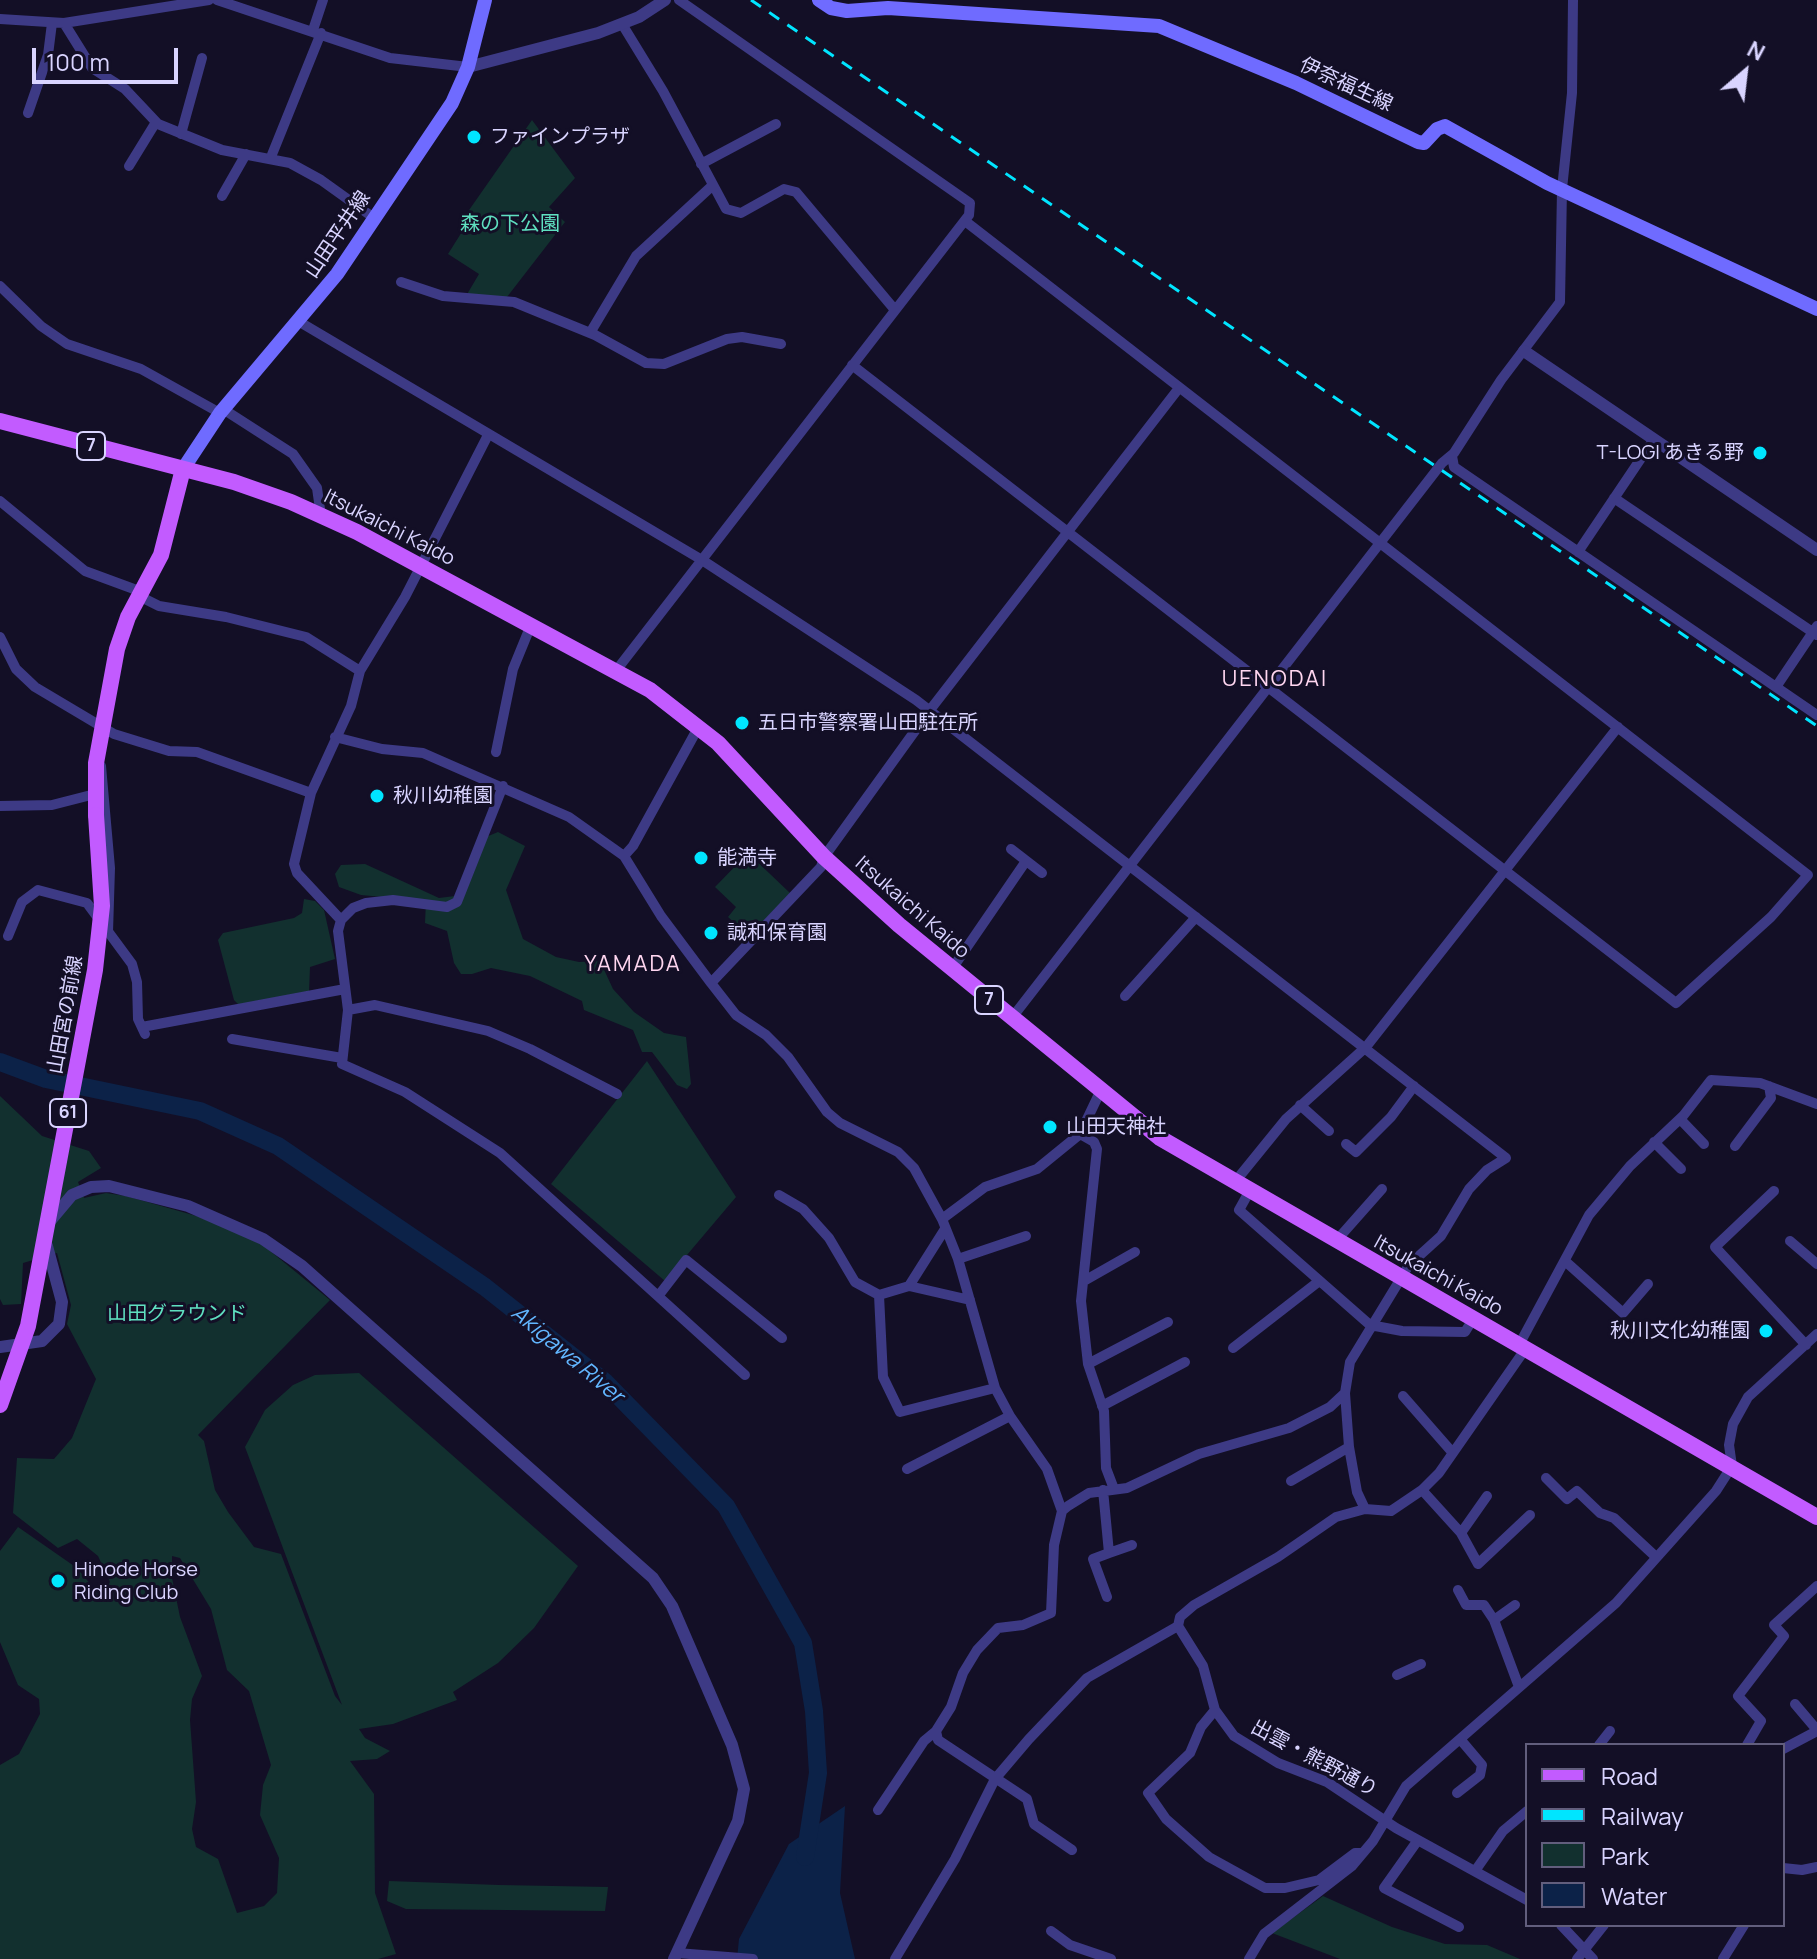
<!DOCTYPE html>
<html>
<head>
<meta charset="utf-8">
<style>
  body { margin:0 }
  #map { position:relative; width:1817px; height:1959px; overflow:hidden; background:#130f26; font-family:Manrope,sans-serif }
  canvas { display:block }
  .legend { position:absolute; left:1525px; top:1743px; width:260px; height:184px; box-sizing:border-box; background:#130f26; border:2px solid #625e7d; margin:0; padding:10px 14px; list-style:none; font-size:24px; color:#d9d4ff }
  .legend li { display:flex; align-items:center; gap:16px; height:40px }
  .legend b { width:40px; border:2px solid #625e7d }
  .north { position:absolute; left:1705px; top:32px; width:80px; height:80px; -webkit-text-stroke:6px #130f26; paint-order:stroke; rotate:28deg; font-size:22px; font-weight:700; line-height:32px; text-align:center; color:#d9d4ff }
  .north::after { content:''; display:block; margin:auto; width:28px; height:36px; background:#d9d4ff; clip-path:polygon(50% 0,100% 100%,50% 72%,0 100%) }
  .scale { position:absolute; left:32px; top:48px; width:146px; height:36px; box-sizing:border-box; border:4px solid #d9d4ff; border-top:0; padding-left:10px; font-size:24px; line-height:28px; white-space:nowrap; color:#d9d4ff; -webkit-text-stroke:6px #130f26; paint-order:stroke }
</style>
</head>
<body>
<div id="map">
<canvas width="1817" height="1959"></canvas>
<ul class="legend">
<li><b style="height:10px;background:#c25bff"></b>Road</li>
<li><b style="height:10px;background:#00e5ff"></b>Railway</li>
<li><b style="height:22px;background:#12302f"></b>Park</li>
<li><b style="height:22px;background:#0c2248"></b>Water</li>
</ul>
<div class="north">N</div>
<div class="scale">100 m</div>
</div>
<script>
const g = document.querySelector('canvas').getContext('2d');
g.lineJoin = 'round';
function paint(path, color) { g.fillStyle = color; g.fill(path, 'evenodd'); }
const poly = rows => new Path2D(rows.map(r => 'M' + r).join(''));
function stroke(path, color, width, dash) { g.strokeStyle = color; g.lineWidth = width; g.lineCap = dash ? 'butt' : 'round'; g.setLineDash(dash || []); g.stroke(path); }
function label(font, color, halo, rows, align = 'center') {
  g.font = font + ' Manrope,"Noto Sans JP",sans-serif'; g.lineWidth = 6; g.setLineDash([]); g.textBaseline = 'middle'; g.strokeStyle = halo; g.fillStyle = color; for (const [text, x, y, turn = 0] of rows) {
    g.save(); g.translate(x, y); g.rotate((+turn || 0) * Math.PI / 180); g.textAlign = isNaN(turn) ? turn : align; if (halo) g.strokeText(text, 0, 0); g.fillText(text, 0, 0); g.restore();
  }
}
const green = poly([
  [532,120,575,178,549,207,565,222,507,297,466,296,479,274,448,254,465,227,460,223],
  [498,832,525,846,506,890,523,939,556,957,579,962,600,961,613,989,634,1012,664,1033,686,1037,691,1084,687,1089,677,1085,652,1052,642,1052,633,1030,584,1010,582,1001,530,976,491,968,472,974,461,974,454,963,447,931,425,923,426,901,361,895,339,887,335,874,341,865,365,864,439,898,455,896,486,837],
  [748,853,790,893,749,936,728,917,736,907,715,887],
  [304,899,315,901,324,910,335,959,310,967,309,993,241,1007,234,1000,218,940,223,933,294,918,302,913],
  [647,1061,736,1197,665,1281,551,1184],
  [0,1096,42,1136,89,1151,101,1168,78,1182,84,1198,106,1193,126,1196,200,1217,258,1241,330,1300,198,1435,204,1441,215,1490,228,1512,254,1547,281,1554,335,1696,342,1705,245,1447,265,1410,293,1385,315,1375,359,1373,578,1566,534,1628,498,1663,453,1692,457,1700,393,1724,359,1729,365,1738,390,1751,377,1759,350,1761,374,1794,375,1893,396,1954,378,1959,0,1959,0,1765,19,1754,40,1714,39,1699,18,1685,0,1642,0,1551,18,1527,77,1568,101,1597,110,1582,98,1556,77,1539,58,1548,13,1513,17,1458,54,1459,72,1438,96,1379,67,1324,71,1305,57,1253,23,1263,21,1304,3,1305,0,1299],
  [172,1556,180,1558,211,1609,227,1670,249,1691,271,1765,263,1785,260,1815,279,1858,277,1893,264,1906,237,1913,218,1859,196,1847,192,1829,196,1802,190,1720,192,1699,202,1676,180,1617,172,1578],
  [389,1881,499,1885,608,1887,605,1911,406,1909,387,1901],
  [1323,1896,1392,1927,1445,1944,1487,1945,1520,1959,1340,1959,1272,1933]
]);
const water = poly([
  [845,1806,840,1893,855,1959,737,1959,739,1939,789,1844]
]);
const river = poly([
  [0,1062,46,1079,200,1111,278,1146,485,1287,605,1382,726,1506,803,1643,814,1711,818,1773,805,1857]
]);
const minor = poly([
  [217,0,390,58,468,67],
  [0,19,64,23,209,0],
  [64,23,92,68,125,89,158,124,222,150,290,163,321,180,374,218],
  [622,24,663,91,726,209,741,213,784,189,796,192,895,310],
  [313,30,323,0],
  [28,113,48,55,52,23],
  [181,134,202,58],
  [271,157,321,33],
  [701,164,776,124],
  [129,166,156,122],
  [222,196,246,154],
  [401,282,443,296,514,302,595,335,646,363,664,364,727,339,742,337,781,344],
  [0,286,41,326,67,344,141,369,220,413],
  [298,321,702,560,916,700,1506,1158,1487,1170,1469,1189,1441,1236,1409,1265,1350,1362,1345,1393,1349,1447,1357,1492,1365,1509],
  [590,333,636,256,713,185],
  [852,365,1676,1003,1771,917,1808,875,965,221],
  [223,409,293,454,317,488,321,516],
  [1452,456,1454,467,1817,715],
  [1614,498,1817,635],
  [0,501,85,571,142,592],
  [1578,552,1654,439],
  [139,596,159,606,226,617,306,637,360,671],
  [0,637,16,669,35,687,114,734,169,751,197,752,311,793],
  [615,672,969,215,970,203,679,0],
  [1776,687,1817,626],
  [335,737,382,749,423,753,569,817,624,856,661,916,711,983],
  [496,752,513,669,531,625],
  [101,766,110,868,108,932],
  [503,786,457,902,447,907,393,900,366,903,353,908,341,920,338,931,348,1010,342,1064,405,1092,500,1153,745,1375],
  [0,806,52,805,95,794],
  [1011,849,1042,873],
  [624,856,633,846,699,726],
  [341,920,297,873,294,864,311,793,351,706,360,671,405,597,488,435],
  [8,936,22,902,38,890,87,903,132,964,137,982,138,1019,145,1034],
  [952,969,1026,861],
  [1125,996,1196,917],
  [348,1010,375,1005,488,1031,530,1049,617,1094],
  [1011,1019,1442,463,1454,453,1501,380,1560,302,1562,189,1572,93,1573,0],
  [142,1027,345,989],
  [232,1039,342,1058],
  [1100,1092,1080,1134,1094,1142,1097,1149,1081,1301,1088,1364,1104,1411,1106,1468,1114,1489],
  [1300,1105,1329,1131],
  [1680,1119,1704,1144],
  [1654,1142,1681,1169],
  [1346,1144,1356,1152,1391,1117,1414,1086],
  [1735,1146,1771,1098,1769,1086],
  [1234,1183,1286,1119,1366,1047,1618,727],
  [1774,1191,1715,1247,1806,1345],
  [1249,1192,1239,1210,1370,1325,1402,1331,1465,1332,1473,1319],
  [779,1195,803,1209,829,1238,855,1282,879,1295],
  [942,1219,985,1187,1037,1169,1080,1134],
  [945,1229,909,1286,879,1295,883,1377,900,1412,995,1388],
  [1336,1241,1382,1189],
  [1790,1241,1817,1264],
  [958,1259,1026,1236],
  [1565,1261,1623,1313,1648,1284],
  [1084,1281,1135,1252],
  [909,1286,970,1300],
  [659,1295,686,1260,782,1338],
  [1519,1345,1589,1215,1630,1166,1683,1116,1711,1080,1760,1083,1817,1104],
  [1233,1348,1318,1282],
  [1088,1364,1168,1322],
  [1403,1396,1452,1452],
  [1102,1406,1185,1362],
  [907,1469,1010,1416],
  [1546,1478,1567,1499,1577,1491,1600,1513,1614,1518,1656,1557],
  [1291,1481,1349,1447],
  [1103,1490,1109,1553,1132,1545],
  [1422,1490,1461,1533,1478,1564,1530,1515],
  [1062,1511,1047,1469,1010,1416,995,1388,958,1259,942,1219,914,1168,898,1152,840,1123,827,1112,788,1057,766,1035,736,1015,711,983,821,867,824,857,930,710,1179,388],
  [1461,1533,1487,1496],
  [1458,1590,1466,1605,1484,1605,1494,1620,1519,1687],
  [1107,1597,1093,1559,1109,1553],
  [1494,1620,1515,1605],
  [1178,1626,1180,1617,1194,1605,1278,1557,1336,1517,1365,1509,1391,1511,1422,1490,1439,1473,1526,1348],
  [1178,1626,1203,1666,1215,1710,1234,1736,1278,1763,1327,1782,1396,1828,1527,1900],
  [1397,1675,1421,1664],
  [1795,1704,1817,1730],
  [1215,1710,1201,1727,1190,1753,1148,1793,1166,1819,1209,1857,1265,1888,1285,1888,1319,1880,1355,1853,1361,1853],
  [1599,1745,1610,1731],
  [1747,1745,1761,1721,1738,1696,1784,1636,1774,1625,1817,1586],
  [1783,1749,1817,1731],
  [1457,1793,1480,1775,1482,1765,1460,1739],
  [878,1810,924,1741,936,1731],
  [1418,1840,1384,1888,1459,1927],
  [1072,1850,1034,1824,1027,1799,938,1740,936,1731,951,1707,963,1673,977,1650,998,1628,1023,1625,1051,1613,1054,1545,1062,1511,1068,1506,1089,1493,1127,1488,1199,1454,1289,1428,1330,1407,1345,1393],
  [1783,1868,1802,1870,1817,1867],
  [1475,1871,1503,1831,1527,1811],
  [1561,1925,1593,1959],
  [1051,1931,1070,1945,1111,1959],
  [677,1953,753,1959],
  [895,1959,955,1859,995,1779,1029,1739,1087,1678,1178,1626],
  [1249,1959,1264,1934,1352,1866,1373,1841,1406,1786,1616,1603,1716,1491,1732,1466,1729,1445,1733,1424,1748,1397,1817,1334],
  [1577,1959,1604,1925],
  [1723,1959,1744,1925]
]);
const tertiary = poly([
  [468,67,598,33,639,17,665,0],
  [1524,351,1817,550],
  [51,1220,72,1195,91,1187,109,1186,188,1206,263,1239,302,1266,653,1578,672,1606,732,1745,744,1789,738,1821,674,1959],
  [0,1347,42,1341,59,1324,62,1302,47,1246]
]);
const secondary = poly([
  [819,0,831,8,847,11,888,8,1159,26,1296,83,1418,142,1424,143,1437,129,1445,126,1547,183,1817,309],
  [183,469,220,413,337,274,452,103,468,67,485,0]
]);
const primary = poly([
  [0,421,234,482,291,502,357,532,650,690,718,743,824,857,899,925,1160,1138,1817,1517],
  [96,815,96,763,117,649,128,617,161,555,183,469]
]);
const rail = poly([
  [751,0,1817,726]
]);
const primaryBridge = poly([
  [0,1405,28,1326,95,970,102,906,96,815]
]);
const markers = [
  [474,137,8,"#00e5ff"],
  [1760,453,8,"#00e5ff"],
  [742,723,8,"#00e5ff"],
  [377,796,8,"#00e5ff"],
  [701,858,8,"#00e5ff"],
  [711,933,8,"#00e5ff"],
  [1050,1127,8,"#00e5ff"],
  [1766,1331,8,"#00e5ff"],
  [58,1581,8,"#00e5ff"]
];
const shields = [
  [91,446,28],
  [989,1000,28],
  [68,1113,36]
];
const shieldNames = [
  ["7",91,446],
  ["7",989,1000],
  ["61",68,1113]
];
const streetNames = [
  ["伊奈福生線",1346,85,25],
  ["山田平井線",338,235,-56],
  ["Itsukaichi Kaido",389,528,27],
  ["Itsukaichi Kaido",912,908,41],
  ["山田宮の前線",66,1015,-80],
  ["Itsukaichi Kaido",1438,1276,29],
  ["出雲・熊野通り",1314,1759,28]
];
const poiNames = [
  ["ファインプラザ",490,137],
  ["T-LOGI あきる野",1744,453,"right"],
  ["五日市警察署山田駐在所",758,723],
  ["秋川幼稚園",393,796],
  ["能満寺",717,858],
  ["誠和保育園",727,933],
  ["山田天神社",1066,1127],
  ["秋川文化幼稚園",1750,1331,"right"],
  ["Hinode Horse",74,1570],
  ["Riding Club",74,1593]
];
const parkNames = [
  ["森の下公園",510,224],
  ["山田グラウンド",177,1314]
];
const neighbourhoodNames = [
  ["UENODAI",1275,680],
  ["YAMADA",633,965]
];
const waterNames = [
  ["Akigawa River",567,1355,40]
];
paint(green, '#12302f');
paint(water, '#0c2248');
stroke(river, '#0c2248', 18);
stroke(minor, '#3d3a85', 10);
stroke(tertiary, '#3d3a85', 12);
stroke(secondary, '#6f6bff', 14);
stroke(primary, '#c25bff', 16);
stroke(rail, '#00e5ff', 3, [12, 10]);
stroke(primaryBridge, '#c25bff', 16);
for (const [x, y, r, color] of markers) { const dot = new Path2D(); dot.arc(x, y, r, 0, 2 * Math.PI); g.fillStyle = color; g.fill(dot); stroke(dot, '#130f26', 3); }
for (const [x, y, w] of shields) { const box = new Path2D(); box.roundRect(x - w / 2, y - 14, w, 28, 6); g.fillStyle = '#130f26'; g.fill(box); stroke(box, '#d9d4ff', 2); }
label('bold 18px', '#d9d4ff', null, shieldNames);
label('20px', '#d9d4ff', '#130f26', streetNames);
label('20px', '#d9d4ff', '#130f26', poiNames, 'left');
label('20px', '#5fe0c0', '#130f26', parkNames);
g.letterSpacing = '2px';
label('22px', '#ffd6f0', '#130f26', neighbourhoodNames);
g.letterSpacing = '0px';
label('italic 22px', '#62b6ff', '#130f26', waterNames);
</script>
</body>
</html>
